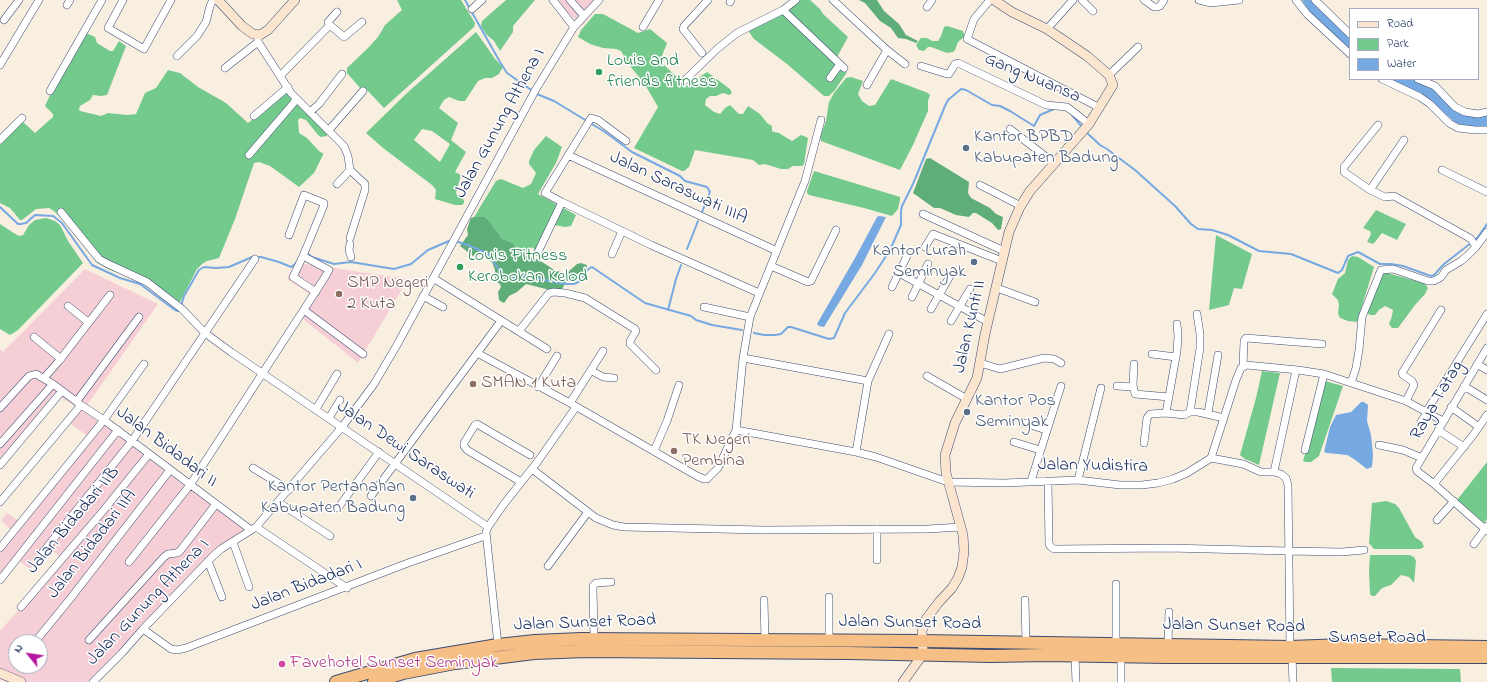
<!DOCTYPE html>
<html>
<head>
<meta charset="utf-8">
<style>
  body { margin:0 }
  #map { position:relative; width:1487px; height:682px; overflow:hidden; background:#f9efe1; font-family:"Indie Flower",sans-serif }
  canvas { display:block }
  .legend { position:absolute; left:1349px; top:8px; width:130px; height:72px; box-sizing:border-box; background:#fff; border:1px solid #a4acbf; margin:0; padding:5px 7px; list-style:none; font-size:12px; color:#1b2f5e }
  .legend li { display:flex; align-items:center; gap:8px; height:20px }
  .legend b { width:20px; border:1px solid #a4acbf }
  .north { position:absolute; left:8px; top:634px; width:40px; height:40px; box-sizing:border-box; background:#fff; border:1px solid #a4acbf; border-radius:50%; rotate:300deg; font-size:11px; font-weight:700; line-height:16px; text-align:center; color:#1b2f5e }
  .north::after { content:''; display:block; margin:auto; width:14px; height:18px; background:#b5179e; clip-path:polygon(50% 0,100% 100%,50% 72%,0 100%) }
</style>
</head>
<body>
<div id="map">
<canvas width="1487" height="682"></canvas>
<ul class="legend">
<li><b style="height:5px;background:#fbe5cf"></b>Road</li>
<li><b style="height:11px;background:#74c98d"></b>Park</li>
<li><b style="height:11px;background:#76a9e2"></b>Water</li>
</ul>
<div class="north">N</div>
</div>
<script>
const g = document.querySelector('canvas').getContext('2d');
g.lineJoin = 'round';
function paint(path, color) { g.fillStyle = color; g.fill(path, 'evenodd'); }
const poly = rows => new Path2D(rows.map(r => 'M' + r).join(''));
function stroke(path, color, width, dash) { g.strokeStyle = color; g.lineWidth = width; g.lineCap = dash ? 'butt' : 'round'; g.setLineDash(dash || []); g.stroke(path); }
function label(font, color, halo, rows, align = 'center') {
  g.font = font + ' "Indie Flower",sans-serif'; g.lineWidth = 3; g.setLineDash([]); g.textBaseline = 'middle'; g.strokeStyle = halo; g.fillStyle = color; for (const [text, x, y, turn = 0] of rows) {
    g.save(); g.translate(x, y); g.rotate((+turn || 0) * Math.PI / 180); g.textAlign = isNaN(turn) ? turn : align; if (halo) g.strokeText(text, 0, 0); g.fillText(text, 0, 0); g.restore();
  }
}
const built = poly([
  [559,0,603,0,582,26,566,11],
  [299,263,408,279,358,363,303,319,315,298,287,279],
  [85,269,158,304,83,411,102,423,186,487,246,528,204,559,116,656,88,682,6,682,0,679,0,631,63,560,48,546,30,569,18,560,0,582,0,545,12,531,1,520,7,513,20,522,88,436,65,420,77,407,57,395,0,465,0,349,3,352],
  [16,642,40,642,40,666,16,666]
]);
const green = poly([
  [397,0,461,0,475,23,474,27,384,108,365,88,361,89,347,73,347,68,368,48,378,37,385,25,402,10],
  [506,0,535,0,513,26,513,32,500,51,494,41,486,34,481,26,482,21],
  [799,0,810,0,820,9,823,14,848,37,837,57,847,72,835,90,829,96,824,96,787,64,754,39,749,32,750,30,780,16],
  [595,14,603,14,638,33,650,29,667,43,660,61,686,86,693,83,701,76,707,72,730,89,732,93,729,95,723,93,716,96,710,96,706,99,705,105,714,112,720,114,725,108,730,105,739,114,743,114,748,106,760,114,767,123,772,126,772,131,774,132,779,133,792,141,801,135,806,137,808,138,804,164,802,166,793,166,788,169,781,169,765,164,759,165,753,160,695,150,689,167,684,171,682,171,634,148,658,107,644,83,630,66,621,51,616,49,603,48,590,44,578,37,581,30],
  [947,26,963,31,964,34,964,37,958,42,955,50,953,52,947,53,931,47,928,47,924,51,919,50,916,45,921,38,927,38,932,41,938,41,941,36,944,27],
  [476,32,489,50,495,59,503,67,499,74,492,78,485,78,478,81,465,101,459,101,449,97,444,100,439,108,458,123,451,140,466,152,455,172,461,175,456,193,457,195,464,200,464,203,462,205,455,205,435,199,436,190,432,185,383,148,366,133,407,93],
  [422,129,432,131,450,144,440,162,414,140],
  [86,33,95,37,97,43,110,51,113,51,119,41,126,46,107,95,101,96,93,95,90,100,80,106,79,109,80,111,101,116,108,113,127,115,136,114,145,93,156,88,168,70,180,73,198,87,226,103,248,123,286,93,327,133,327,136,321,137,318,135,306,120,300,118,298,120,299,133,307,138,320,152,323,153,323,155,314,173,299,187,270,166,259,162,254,163,235,219,219,258,207,261,202,264,197,269,179,304,132,278,108,269,96,262,68,225,54,211,49,208,36,209,22,220,20,220,10,208,0,203,0,145,23,122,35,133,53,117,53,114,45,106,50,95],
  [851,77,863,81,858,94,862,101,869,106,875,105,891,79,928,93,930,95,928,101,928,111,913,145,900,170,821,141,820,137,826,121,829,102,834,93,846,78],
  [546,136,562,147,556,163,538,194,576,215,571,226,565,227,549,224,535,250,532,247,525,255,517,247,499,237,489,221,485,217,474,217,496,181,501,179,523,188,531,184,536,173,529,164,529,161,534,150],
  [814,171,897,196,900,197,900,200,898,209,892,216,864,208,809,195,807,193,807,191],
  [1376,210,1406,224,1397,240,1382,233,1375,242,1373,244,1367,242,1371,234,1370,231,1363,228],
  [46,218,55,221,60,225,68,241,83,263,18,330,10,335,0,329,0,224,17,235,20,236,23,235,29,225,35,220],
  [1216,235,1252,254,1242,289,1234,288,1229,305,1209,310],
  [1352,256,1358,257,1374,267,1357,322,1348,321,1340,318,1338,313,1339,305,1338,300,1332,294,1338,279,1345,273,1348,260],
  [1384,272,1416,281,1425,284,1428,288,1425,294,1415,305,1398,328,1392,328,1389,324,1392,316,1393,310,1385,306,1379,310,1375,315,1370,315,1366,312,1380,276],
  [1262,371,1280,373,1259,465,1245,459,1240,455,1256,398],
  [1325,381,1343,386,1319,456,1311,462,1306,462,1303,461],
  [1487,462,1487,519,1484,523,1457,500],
  [1386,501,1395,504,1399,508,1415,537,1422,542,1424,547,1420,549,1374,549,1369,543,1372,503],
  [1370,555,1409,555,1414,557,1416,561,1414,583,1409,577,1401,575,1391,585,1382,588,1375,596,1372,596,1370,594,1369,570],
  [1331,668,1460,669,1461,682,1332,682]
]);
const forest = poly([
  [859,0,877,0,884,11,899,24,906,35,918,41,916,43,906,39,898,38,891,28,880,21,865,3],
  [930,158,969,182,968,193,971,198,990,208,996,214,1003,217,1001,229,998,230,992,223,976,213,973,213,969,217,956,215,940,208,934,208,913,193,926,159],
  [474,217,485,217,489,221,501,238,513,244,525,255,539,260,556,271,567,273,577,264,581,263,587,265,587,267,582,276,577,280,566,282,562,289,550,290,526,284,517,292,509,296,504,303,502,302,499,300,498,292,501,287,500,284,495,281,495,270,492,262,478,253,473,256,460,246,468,235,467,229,471,218]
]);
const water = poly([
  [1302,0,1313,0,1350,36,1350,52,1310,13],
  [1387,79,1413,79,1424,84,1439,93,1456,109,1487,114,1487,126,1479,128,1467,126,1456,123,1434,104],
  [879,216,886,217,862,265,824,327,819,326,817,324,855,258,877,217],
  [1361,402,1364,402,1368,405,1367,421,1371,435,1373,455,1372,467,1367,469,1354,459,1347,455,1327,453,1324,452,1330,427,1336,415,1351,412]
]);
const stream = poly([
  [465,0,500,62,507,73,537,94,554,101,605,132,632,152,680,176,685,181,707,187,710,192,702,212],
  [1072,115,1082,127],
  [1086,132,1100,145,1107,149,1135,170,1175,206,1191,224,1198,229,1212,230,1228,235,1259,251,1291,254,1338,273,1342,270,1348,256,1358,252,1380,264,1391,264,1403,266,1431,276,1434,275,1444,264,1471,243],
  [0,207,18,224,21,224,26,223,35,215,53,216,62,223,92,265,120,278,140,284,175,310,178,311,179,309],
  [1475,240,1478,237,1487,224],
  [458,242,468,245,488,254,503,275,508,277,525,276,565,284,574,284,582,280,587,270,592,267,645,303,691,316,696,320,712,325,742,330],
  [687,249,698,221],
  [308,254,312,257,334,264,351,262,394,269,411,264,428,250,449,241],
  [181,306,184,296,199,270,204,267,216,268,229,267,252,257,261,257,279,262,291,267,293,266,297,262],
  [668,310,676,279,681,265],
  [754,333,764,335,775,335,781,334,788,327,791,327,829,339,834,338,845,313,875,273,890,250,901,225,901,211,902,206,913,184,945,106,948,100,961,89,966,90,992,105,1000,106,1010,111,1034,126,1040,115,1054,109]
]);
const street = poly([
  [123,0,108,28,144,49,171,0],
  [553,0,574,27],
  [570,0,584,16],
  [833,0,887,50,905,64],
  [990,0,974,19,967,39,1100,108],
  [1082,0,1093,11],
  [1144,0,1154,7,1157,7,1160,6,1164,0],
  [1199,0,1211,3,1239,0],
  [1296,0,1307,14,1350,54],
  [1315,0,1350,34],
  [730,2,731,0],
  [67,5,70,0],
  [927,7,932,0],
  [472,9,482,0],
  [783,10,844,68],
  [4,20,19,0],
  [330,26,328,22,337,12],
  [643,27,659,0],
  [1047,29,1073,0],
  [258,35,258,42,291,93,344,146,348,156,350,170,365,184,365,190,350,238],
  [702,53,683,29,684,26,708,0],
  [177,56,197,36,206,22,210,6,213,0],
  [0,65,39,0],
  [921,66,947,74,949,74,955,64,958,63,1046,105,1067,107,1089,124],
  [225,68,258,42],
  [1109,75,1138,47],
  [280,76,328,27,331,26,344,37,362,22],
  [830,78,840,64],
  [1382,79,1420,97,1430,104,1449,123,1458,128,1475,130,1487,130],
  [1418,79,1435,86,1455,107,1465,112,1478,114,1487,112],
  [684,81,717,49,737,33,783,10,796,0],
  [867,85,887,50],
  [50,91,102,0],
  [310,112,319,104,342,74],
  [254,116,288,87],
  [1378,125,1344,167,1344,172,1370,190,1385,197,1394,196,1466,236,1471,239,1476,247],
  [1010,129,1054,163],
  [329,130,363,91],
  [0,140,22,118],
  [626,141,598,120,591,118,545,193,562,202,651,245,759,293],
  [249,155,297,99],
  [568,155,777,251],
  [1442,170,1487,192],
  [337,184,350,170],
  [980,185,1021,206],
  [1370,190,1404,140],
  [61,212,99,259,106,263,147,282,182,309,205,333,231,352,488,527],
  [923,214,1004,251],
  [289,235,304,195,324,203,324,205,303,256,293,277,316,292],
  [350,244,349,250,351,257],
  [925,247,933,234,1002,261],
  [538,252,562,202],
  [612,254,622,231],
  [771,266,808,282,811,281,836,230],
  [899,273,988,322],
  [433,278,547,349],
  [892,287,907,256],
  [997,288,1035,302],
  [423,296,443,307],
  [912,297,928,264],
  [68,306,88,322],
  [704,307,750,317],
  [931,309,950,276],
  [304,310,363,354],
  [951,321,970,289],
  [519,331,549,293,554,292,565,293,585,298,635,329,636,331,630,341,630,344,656,370],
  [34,337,61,359],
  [1487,348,1416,468,1417,471,1434,484,1487,531],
  [477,353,570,403,697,476,704,479,707,479,718,468,736,430,743,358,750,317,805,181,821,120],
  [1152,354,1176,357],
  [743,358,868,381],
  [980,363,1000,369,1044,358,1054,359,1061,363],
  [1134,364,1133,385,1135,394,1169,397],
  [1477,364,1487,370],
  [1243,367,1244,341,1246,338,1322,344],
  [592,371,603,377,614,378],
  [927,376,967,399],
  [44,378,59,361,110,295],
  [1351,383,1356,368,1359,350,1362,317,1381,270,1393,269,1428,281,1434,281,1441,277,1446,270,1461,261,1467,256,1476,247,1487,232],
  [1117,386,1133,387],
  [1464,386,1487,400],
  [538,387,557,356],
  [77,401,139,317],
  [1406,401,1414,385,1412,381,1403,375,1402,373,1441,310],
  [570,403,603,351],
  [1451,407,1479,427],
  [0,408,29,376,36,374,53,384,81,405,104,420,251,530],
  [316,409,337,374],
  [1190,412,1200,348,1200,334,1197,314],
  [1426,412,1487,314],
  [1166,413,1177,351,1178,336,1177,324],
  [1208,413,1218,355],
  [329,418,340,400],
  [1421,422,1427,412],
  [1025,423,1046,430],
  [736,430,856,452,876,457,948,482,1004,483,1078,480,1120,485,1142,485,1158,483,1173,479,1187,473,1211,458,1236,380,1241,368,1246,365,1298,370,1324,374,1406,401,1443,421],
  [1438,430,1464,447],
  [1014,442,1040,450],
  [1144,443,1147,418,1150,414,1166,413,1184,415,1190,412,1198,412,1224,418],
  [0,444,53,384],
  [1379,445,1403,450,1422,458],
  [1305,450,1324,374],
  [654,451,667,421,679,385],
  [856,452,868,381,889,334],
  [1211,458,1243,464,1261,472,1274,472,1281,474,1286,478,1288,485,1290,647],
  [0,465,62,391],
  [253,468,289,490],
  [532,469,596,518,613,525,624,527,764,530,928,529,961,527],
  [1274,472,1296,370],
  [1078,480,1101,388],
  [1031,481,1061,386],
  [1048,481,1049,544,1051,547,1054,549,1169,548,1288,551,1342,552,1364,550],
  [521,482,467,450,464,446,464,443,475,425,477,424,530,455],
  [1434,484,1474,434,1487,415],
  [371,496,501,321],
  [0,502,81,405],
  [278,502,330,536],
  [338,508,379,452],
  [1437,520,1454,501],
  [256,527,347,588],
  [877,529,877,560],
  [233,542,249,587],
  [1474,544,1487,526],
  [0,548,104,420,144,364],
  [43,552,132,441,255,259],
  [208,561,222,597],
  [129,562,190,485,325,277,329,270,303,256],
  [548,566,588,512],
  [0,580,118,430],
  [1116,584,1116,644],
  [764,600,765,641],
  [1025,600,1026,643],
  [21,607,103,511,149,454],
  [143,629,171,649,177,650,186,648,408,563,485,536],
  [39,637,70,599,170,470],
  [594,639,593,586,596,583,611,582],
  [89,640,164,557,168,554,177,553,180,551,216,504],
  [829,640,829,597],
  [1168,644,1169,612],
  [498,645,486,532,488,527,504,504,538,461,576,407],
  [1075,656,1076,682],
  [1121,657,1121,682],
  [1292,657,1293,682],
  [93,682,122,653,143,629,213,556,221,549,256,527,342,427,374,384,397,345,536,89,574,27,599,0]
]);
const secondary = poly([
  [218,0,242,26,253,34,260,35,268,30,295,0],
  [0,673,21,682],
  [903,682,923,654,922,631,926,619,939,602,952,588,958,578,962,567,964,551,963,535,946,473,945,455,955,423,977,378,985,334,1009,232,1020,207,1030,191,1089,124,1113,85,1109,75,1087,56,1047,29,1012,12,994,0]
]);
const highway = poly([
  [336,682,415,659,498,645,535,641,581,639,923,641,1290,647,1345,645,1487,647],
  [374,682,403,673,455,663,534,653,586,651,848,653,991,656,1045,655,1166,657,1487,657]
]);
const markers = [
  [599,72,4,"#2e9e5b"],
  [966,148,4,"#5c6f8a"],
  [974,262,4,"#5c6f8a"],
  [460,267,4,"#2e9e5b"],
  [339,294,4,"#8d6e63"],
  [473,384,4,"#8d6e63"],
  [967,412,4,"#5c6f8a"],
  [674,451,4,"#8d6e63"],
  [413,498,4,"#5c6f8a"],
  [282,664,4,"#d1479c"]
];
const leisureNames = [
  ["Louis and",607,62],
  ["friends fitness",607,83],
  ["Louis Fitness",468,257],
  ["Kerobokan Kelod",468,278]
];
const streetNames = [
  ["Gang Nuansa",1032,79,23],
  ["Jalan Gunung Athena I",501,124,-61],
  ["Jalan Saraswati IIIA",678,189,25],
  ["Jalan Kunti II",971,327,-77],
  ["Raya Tatag",1438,401,-60],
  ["Jalan Bidadari II",166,448,37],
  ["Jalan Dewi Saraswati",405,451,34],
  ["Jalan Yudistira",1093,467,1],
  ["Jalan Bidadari IIB",74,521,-50],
  ["Jalan Bidadari IIA",93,545,-52],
  ["Jalan Bidadari I",307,586,-21],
  ["Jalan Gunung Athena I",149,603,-46],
  ["Jalan Sunset Road",585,624,-2],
  ["Jalan Sunset Road",910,624,1],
  ["Jalan Sunset Road",1234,627,1],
  ["Sunset Road",1377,639]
];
const serviceNames = [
  ["Kantor BPBD",974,138],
  ["Kabupaten Badung",974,159],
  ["Kantor Lurah",966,252,"right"],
  ["Seminyak",966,273,"right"],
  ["Kantor Pos",975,402],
  ["Seminyak",975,423],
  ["Kantor Pertanahan",405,488,"right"],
  ["Kabupaten Badung",405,509,"right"]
];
const educationNames = [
  ["SMP Negeri",347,284],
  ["2 Kuta",347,305],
  ["SMAN 1 Kuta",481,384],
  ["TK Negeri",682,441],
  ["Pembina",682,462]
];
const hotelNames = [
  ["Favehotel Sunset Seminyak",290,664]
];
paint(built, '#f6cfd6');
paint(green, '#74c98d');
paint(forest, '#5fad78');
paint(water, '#76a9e2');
stroke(stream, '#76a9e2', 2);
stroke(street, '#3c4c72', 8);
stroke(secondary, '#3c4c72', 10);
stroke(highway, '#3c4c72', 14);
stroke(street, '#fff', 7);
stroke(secondary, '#fbe5cf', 9);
stroke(highway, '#f5bf86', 12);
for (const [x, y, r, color] of markers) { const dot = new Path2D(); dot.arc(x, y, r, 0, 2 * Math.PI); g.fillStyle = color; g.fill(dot); stroke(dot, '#fff', 1.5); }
label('18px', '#27864d', '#fff', leisureNames, 'left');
label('18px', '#1b2f5e', '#fff', streetNames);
label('18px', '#4e5e75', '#fff', serviceNames, 'left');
label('18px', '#785e54', '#fff', educationNames, 'left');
label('18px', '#b23c85', '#fff', hotelNames, 'left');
</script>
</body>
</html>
